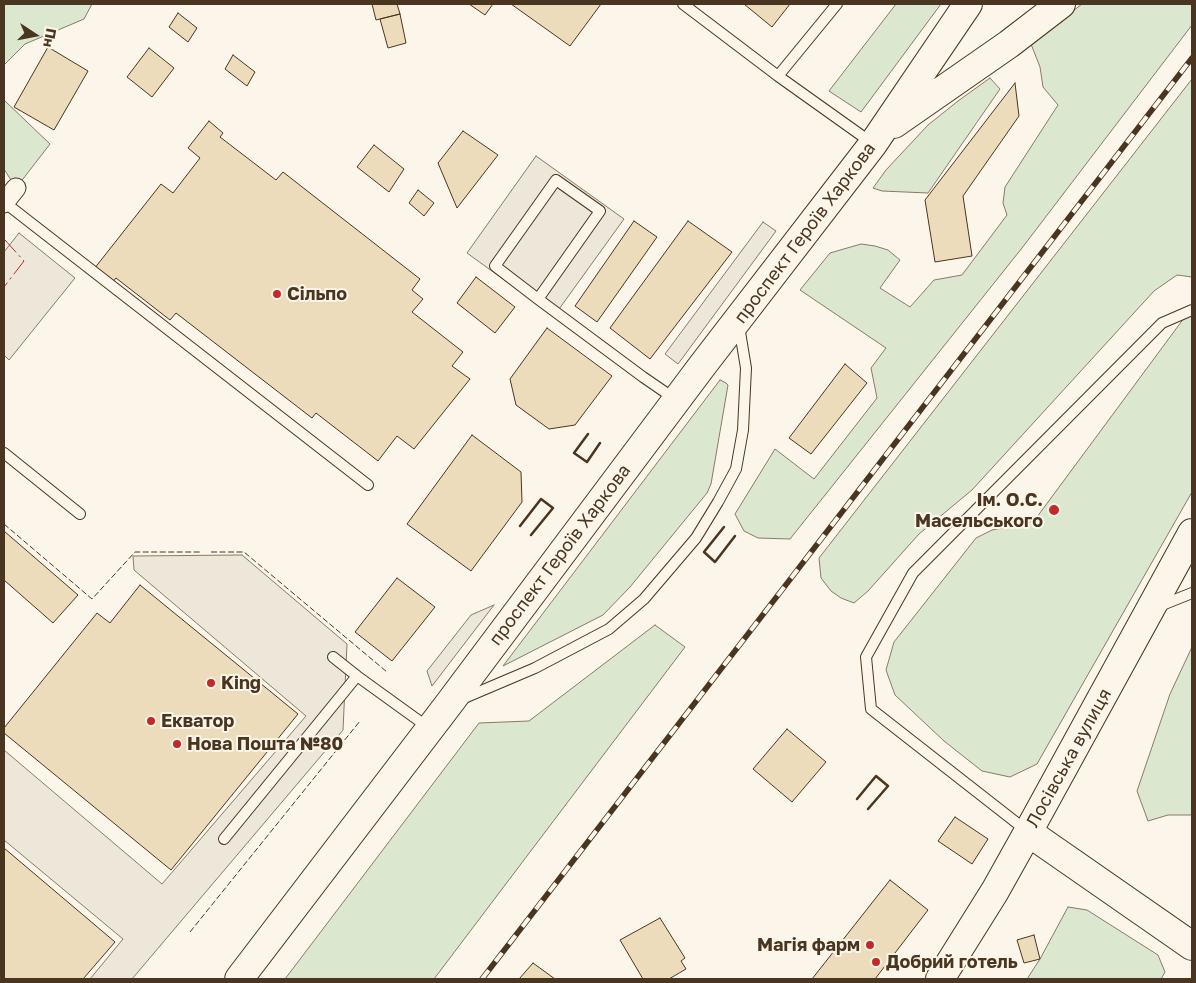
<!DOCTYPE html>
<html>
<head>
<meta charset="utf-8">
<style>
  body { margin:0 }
  #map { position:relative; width:1196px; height:983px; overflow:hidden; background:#fbf6e9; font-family:"Golos Text",sans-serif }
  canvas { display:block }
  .frame { position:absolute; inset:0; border:5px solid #4a3520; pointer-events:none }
  .north { position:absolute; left:10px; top:10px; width:50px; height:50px; -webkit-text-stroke:4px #fbf6e9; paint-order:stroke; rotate:101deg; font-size:14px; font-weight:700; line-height:20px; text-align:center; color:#4a3520 }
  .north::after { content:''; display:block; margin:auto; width:18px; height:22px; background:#4a3520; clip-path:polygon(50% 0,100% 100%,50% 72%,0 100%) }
</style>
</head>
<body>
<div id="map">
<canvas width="1196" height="983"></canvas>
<div class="frame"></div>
<div class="north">Пн</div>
</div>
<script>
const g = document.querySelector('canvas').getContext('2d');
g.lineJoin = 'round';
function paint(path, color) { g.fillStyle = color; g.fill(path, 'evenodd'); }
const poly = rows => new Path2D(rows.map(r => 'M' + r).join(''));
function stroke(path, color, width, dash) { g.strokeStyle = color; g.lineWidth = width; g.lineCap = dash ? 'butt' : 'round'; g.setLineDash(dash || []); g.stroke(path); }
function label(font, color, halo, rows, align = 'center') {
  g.font = font + ' "Golos Text",sans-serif'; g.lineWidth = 4; g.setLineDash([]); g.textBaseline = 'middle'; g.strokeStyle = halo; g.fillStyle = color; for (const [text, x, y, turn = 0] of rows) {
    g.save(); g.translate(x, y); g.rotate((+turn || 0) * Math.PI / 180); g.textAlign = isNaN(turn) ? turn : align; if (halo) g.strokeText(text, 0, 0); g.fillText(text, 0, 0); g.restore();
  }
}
const green = poly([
  [4,4,92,4,84,19,25,44,4,65,4,4],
  [896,4,941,4,861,112,829,91,896,4],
  [1082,4,1192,4,1192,25,1022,248,790,539,758,538,744,531,735,514,775,449,814,479,877,398,871,368,886,348,800,290,830,253,861,244,875,246,888,250,900,260,880,288,910,307,934,280,962,275,1007,215,1003,203,1005,187,1058,105,1043,87,1040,67,1031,44,1082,4],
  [990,78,1000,89,928,193,882,191,873,188,886,170,928,125,958,101,990,78],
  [1192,79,1192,277,1177,275,1154,291,972,490,919,534,868,591,854,603,841,598,831,591,821,578,819,558,1192,79],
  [4,100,50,144,16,188,4,169,4,100],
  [1190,310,1192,310,1192,492,1037,764,1010,777,982,771,944,741,895,695,886,670,894,642,976,538,992,530,1034,521,1190,310],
  [720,380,726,383,728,385,711,484,707,493,630,587,603,615,503,666,720,380],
  [655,625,685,647,434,979,285,979,479,723,529,721,655,625],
  [1192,647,1192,815,1168,815,1148,821,1137,791,1170,694,1192,647],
  [1068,907,1087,910,1158,955,1165,972,1161,979,1027,979,1040,959,1068,907]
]);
const parking = poly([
  [536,156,624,219,554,316,467,253,536,156],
  [763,222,776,231,678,364,665,354,763,222],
  [19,233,75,278,9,360,4,355,4,252,19,233],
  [242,555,347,644,343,730,132,979,90,979,123,939,4,840,4,750,162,884,306,716,134,570,133,556,242,555],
  [494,605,432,686,427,671,471,615,494,605]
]);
const building = poly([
  [372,4,397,4,400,14,376,20,372,4],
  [469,4,493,4,485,15,469,4],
  [511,4,601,4,570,46,511,4],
  [744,4,790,4,772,27,744,4],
  [178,13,197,28,188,42,169,27,178,13],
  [400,14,406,43,388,48,380,19,400,14],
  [48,47,88,71,54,130,14,107,48,47],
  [149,48,174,68,152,97,127,77,149,48],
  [233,55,255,72,247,86,225,69,233,55],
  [1015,83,1019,116,963,196,972,256,935,262,925,200,1015,83],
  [209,121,223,133,220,137,276,180,283,172,420,279,412,290,423,299,412,312,463,352,452,366,470,379,414,449,397,436,378,461,316,413,312,418,176,313,170,320,116,278,112,283,94,269,161,184,173,193,200,158,188,148,209,121],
  [463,131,498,155,457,208,438,163,463,131],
  [374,145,404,169,389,192,357,167,374,145],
  [418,190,434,203,424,216,409,203,418,190],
  [634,221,657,237,597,322,575,306,634,221],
  [688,221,732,252,650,359,610,328,688,221],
  [476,277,515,307,495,333,457,303,476,277],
  [547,328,612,376,575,425,549,429,516,405,510,379,547,328],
  [845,364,867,383,811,454,789,438,845,364],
  [472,435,521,472,522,502,471,571,407,524,472,435],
  [4,531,78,595,53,623,4,580,4,531],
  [397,578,435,607,392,661,355,632,397,578],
  [140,585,298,714,171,870,4,733,4,728,97,613,110,623,140,585],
  [787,729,826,762,792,802,753,769,787,729],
  [955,817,988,839,972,864,938,841,955,817],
  [4,848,115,942,83,979,5,979,4,978,4,848],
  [890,880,928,910,875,979,812,979,890,880],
  [660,918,685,958,681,961,686,969,669,979,643,979,620,940,660,918],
  [1034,935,1040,959,1024,963,1017,940,1034,935],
  [533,963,555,979,519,979,533,963]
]);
const service = poly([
  [683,4,778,76],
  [837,4,778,76,872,143],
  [4,202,368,485],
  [538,299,600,211,556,180,495,266,538,299,643,377,675,399],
  [4,453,80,514],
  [1157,607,1192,593],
  [333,657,357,676],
  [462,699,535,668,609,629,644,599,696,538,718,502,736,469,743,430,746,368,739,326],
  [1027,831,871,709,866,657,913,573,1162,323,1192,310],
  [224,839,357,676,429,728]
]);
const minor = poly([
  [4,203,16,188]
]);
const secondary = poly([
  [1028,832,1192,946],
  [940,979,995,891,1028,832,1192,533]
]);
const primary = poly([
  [894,124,1009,44,1061,4],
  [239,979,448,705,702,366,873,144,968,4]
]);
const rail = poly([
  [482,979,1192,58]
]);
const fence = poly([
  [4,524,92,599,135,552,202,552],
  [211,552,244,552,387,672],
  [190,932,360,721]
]);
const wall = poly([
  [588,434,574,453,587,462,600,443],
  [520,526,541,499,553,508,531,535],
  [724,527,704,552,715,562,735,536],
  [857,799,876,776,888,786,868,809]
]);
const power = poly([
  [4,239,24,261,4,287]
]);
const markers = [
  [277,294,5,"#c62828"],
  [1054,510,6,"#c62828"],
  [211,683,5,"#c62828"],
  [151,721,5,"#c62828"],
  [177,744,5,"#c62828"],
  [870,945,5,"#c62828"],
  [876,962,5,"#c62828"]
];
const streetNames = [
  ["проспект Героїв Харкова",805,233,-53],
  ["проспект Героїв Харкова",560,555,-53],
  ["Лосівська вулиця",1069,758,-61]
];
const poiNames = [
  ["Сільпо",287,294],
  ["Ім. О.С.",1043,500,"right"],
  ["Масельського",1043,521,"right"],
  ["King",221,683],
  ["Екватор",161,721],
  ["Нова Пошта №80",187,744],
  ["Магія фарм",860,945,"right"],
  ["Добрий готель",886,962]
];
paint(green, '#dce7d0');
stroke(green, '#887966', 1);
paint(parking, '#ede7d9');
stroke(parking, '#887966', 1);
paint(building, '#ecdcbc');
stroke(building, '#4a3520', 1);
stroke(service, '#4a3520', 12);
stroke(minor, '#4a3520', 21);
stroke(secondary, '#4a3520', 30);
stroke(primary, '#4a3520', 30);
stroke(service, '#fbf6e9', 10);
stroke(minor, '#fbf6e9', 19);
stroke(secondary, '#fbf6e9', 28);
stroke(primary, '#fbf6e9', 28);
stroke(rail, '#4a3520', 5.5);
stroke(rail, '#fbf6e9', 4, [11]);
stroke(fence, '#4a3520', 1, [6, 2.5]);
stroke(wall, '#4a3520', 2.5);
stroke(power, '#c62828', 1, [18, 4, 2.5, 4]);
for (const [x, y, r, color] of markers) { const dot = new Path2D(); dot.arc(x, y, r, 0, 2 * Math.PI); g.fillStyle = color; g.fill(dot); stroke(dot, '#fbf6e9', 2); }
label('18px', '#4a3520', '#fbf6e9', streetNames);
label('bold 18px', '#4a3520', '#fbf6e9', poiNames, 'left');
</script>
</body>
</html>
